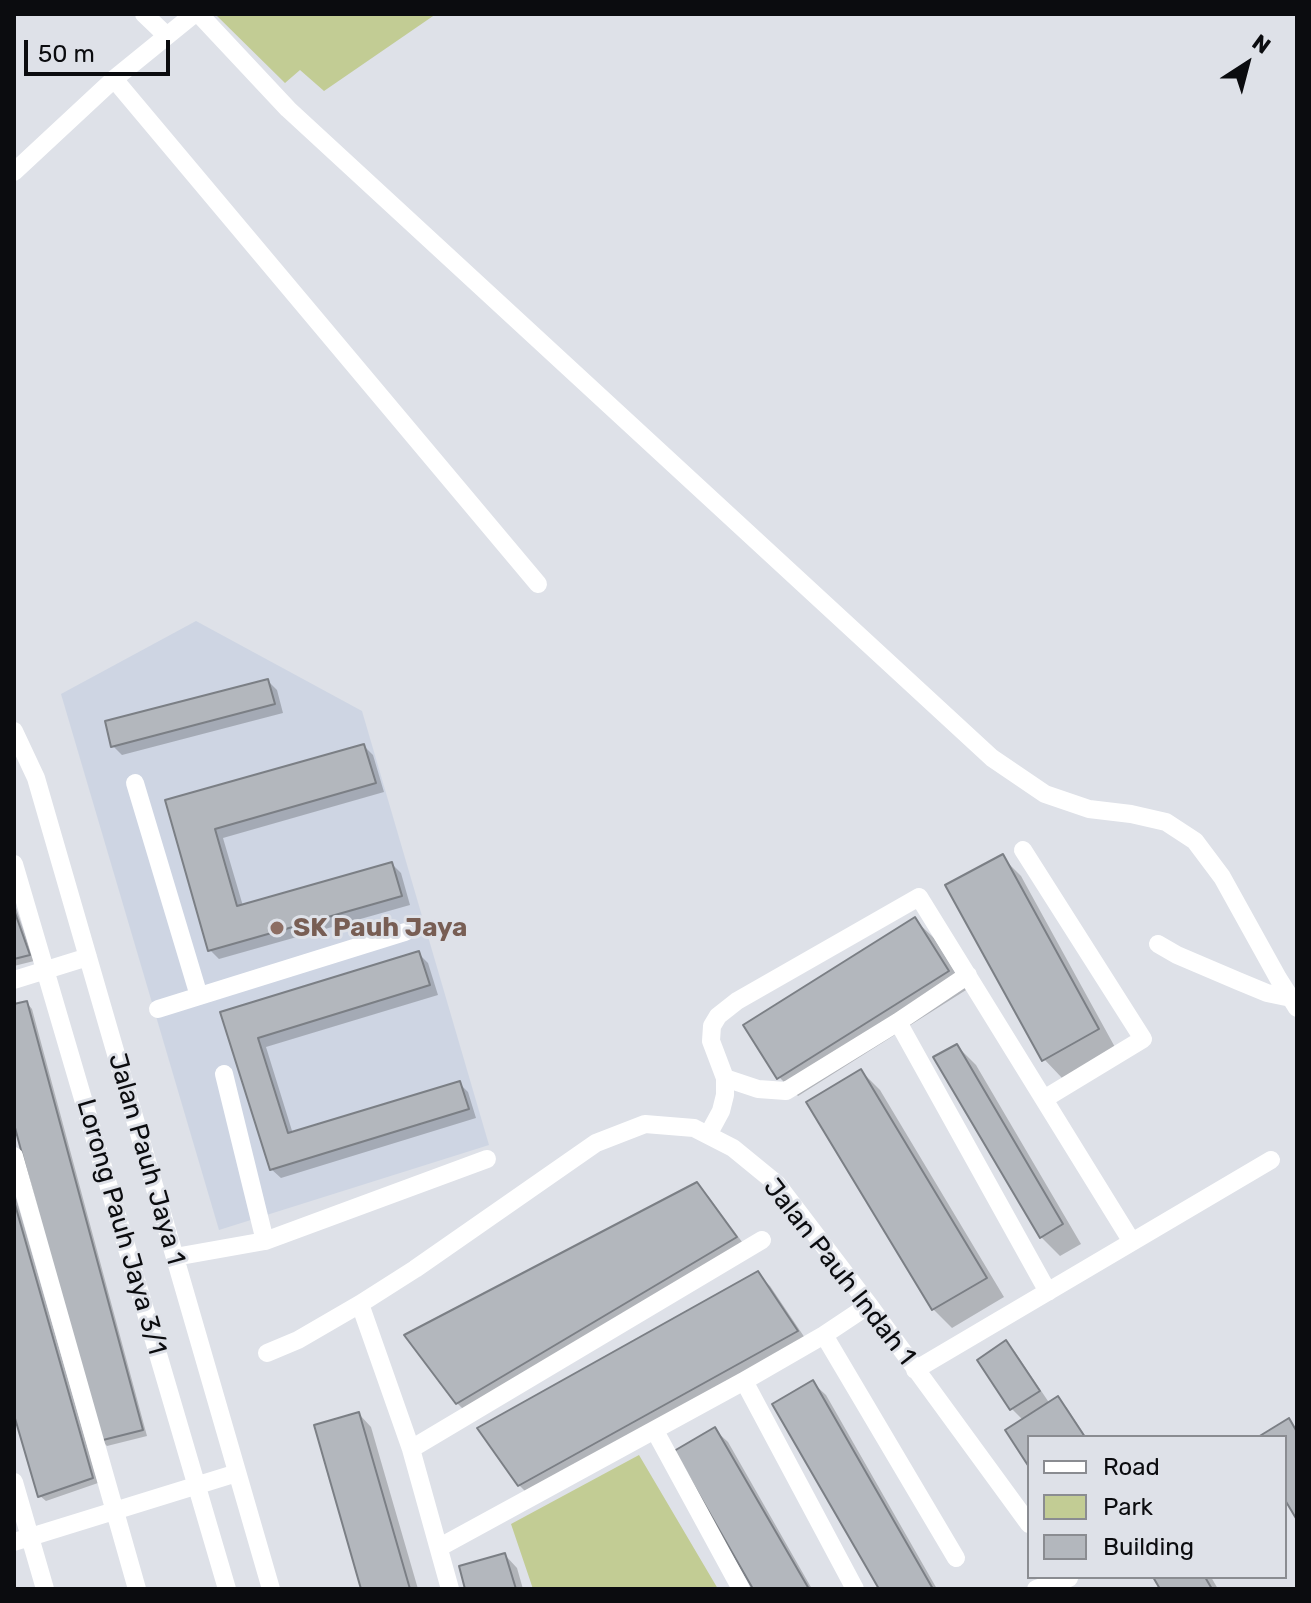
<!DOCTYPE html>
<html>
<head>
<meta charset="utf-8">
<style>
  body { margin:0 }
  #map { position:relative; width:1311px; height:1603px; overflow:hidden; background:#dee1e8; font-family:Rubik,sans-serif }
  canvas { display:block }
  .frame { position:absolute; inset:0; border:16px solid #0b0c0f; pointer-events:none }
  .legend { position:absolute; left:1027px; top:1435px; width:260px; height:144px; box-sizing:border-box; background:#dee1e8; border:2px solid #8a8c91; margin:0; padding:10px 14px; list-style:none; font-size:24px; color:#0b0c0f }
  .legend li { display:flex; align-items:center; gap:16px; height:40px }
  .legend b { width:40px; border:2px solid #8a8c91 }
  .north { position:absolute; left:1207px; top:24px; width:80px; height:80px; -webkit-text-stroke:6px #dee1e8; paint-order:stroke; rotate:36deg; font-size:22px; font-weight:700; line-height:32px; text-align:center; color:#0b0c0f }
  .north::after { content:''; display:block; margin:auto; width:28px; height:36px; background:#0b0c0f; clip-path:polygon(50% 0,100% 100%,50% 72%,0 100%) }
  .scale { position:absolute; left:24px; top:40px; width:146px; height:36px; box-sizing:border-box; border:4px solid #0b0c0f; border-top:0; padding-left:10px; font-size:24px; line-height:28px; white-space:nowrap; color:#0b0c0f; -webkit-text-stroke:6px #dee1e8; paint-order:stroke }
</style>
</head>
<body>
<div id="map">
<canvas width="1311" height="1603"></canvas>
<div class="frame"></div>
<ul class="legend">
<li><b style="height:10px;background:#fff"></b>Road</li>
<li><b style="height:22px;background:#c2cc94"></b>Park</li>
<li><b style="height:22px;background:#b3b7bd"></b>Building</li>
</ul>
<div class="north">N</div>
<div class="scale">50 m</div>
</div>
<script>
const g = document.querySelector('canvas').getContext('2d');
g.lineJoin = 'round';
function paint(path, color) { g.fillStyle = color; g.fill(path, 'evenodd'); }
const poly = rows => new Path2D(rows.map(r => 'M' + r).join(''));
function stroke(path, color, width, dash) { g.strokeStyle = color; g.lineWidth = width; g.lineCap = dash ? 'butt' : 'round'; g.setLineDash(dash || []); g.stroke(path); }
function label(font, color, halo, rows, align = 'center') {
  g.font = font + ' Rubik,sans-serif'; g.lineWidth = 6; g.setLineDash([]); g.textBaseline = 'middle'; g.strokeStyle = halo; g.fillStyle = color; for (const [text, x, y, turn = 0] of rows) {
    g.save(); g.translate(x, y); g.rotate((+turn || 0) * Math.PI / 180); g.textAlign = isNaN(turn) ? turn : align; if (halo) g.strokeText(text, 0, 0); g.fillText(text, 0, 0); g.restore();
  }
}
const built = poly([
  [196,621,362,711,489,1145,219,1230,61,694]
]);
const green = poly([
  [215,14,436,14,324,91,300,70,285,83],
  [639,1455,718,1589,533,1589,511,1524]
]);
const shadow = poly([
  [268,681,277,690,283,713,122,755,113,746],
  [364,746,373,755,384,792,223,838,243,906,392,864,401,873,410,905,219,959,210,950,167,802],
  [1002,857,1021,876,1116,1049,1062,1078,1044,1059],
  [14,902,34,961,14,966],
  [915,920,934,938,966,990,798,1096,779,1077],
  [418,953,428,963,438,995,266,1047,293,1134,459,1083,468,1092,476,1118,281,1178,271,1169,223,1013],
  [27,1003,32,1009,147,1436,107,1446,101,1440,14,1116,14,1006],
  [957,1046,976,1065,1081,1244,1060,1256,1041,1237],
  [861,1071,880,1090,1004,1297,952,1328,933,1309],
  [697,1184,709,1197,748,1250,470,1416,457,1403],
  [14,1191,98,1483,46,1501,40,1496,14,1408],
  [757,1274,770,1286,809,1344,532,1498,519,1485],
  [1006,1343,1015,1352,1050,1404,1058,1398,1067,1408,1086,1437,1029,1437,1029,1464,1023,1420,1012,1409],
  [813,1383,826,1395,937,1589,881,1589],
  [359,1414,371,1427,418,1589,363,1589],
  [715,1430,728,1442,812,1589,756,1589],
  [505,1555,517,1568,523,1589,467,1589],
  [1155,1577,1211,1577,1218,1589,1162,1589]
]);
const building = poly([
  [268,679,275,704,111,747,105,721,268,679],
  [364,744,376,783,215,829,237,906,392,862,402,896,208,951,165,800,364,744],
  [1003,854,1099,1029,1042,1061,945,885,1003,854],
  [14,910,30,955,14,959,14,910],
  [915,917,949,971,777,1079,743,1025,915,917],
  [419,951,430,985,258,1038,288,1133,460,1081,469,1109,270,1170,220,1012,419,951],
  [27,1001,143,1430,99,1441,14,1124,14,1004,27,1001],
  [957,1044,1063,1224,1040,1238,933,1057,957,1044],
  [861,1069,987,1278,932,1310,806,1102,861,1069],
  [697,1182,737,1237,456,1404,404,1335,697,1182],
  [14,1201,93,1478,38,1497,14,1415,14,1201],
  [758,1271,798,1331,518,1486,477,1428,758,1271],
  [1006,1340,1040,1391,1010,1410,977,1360,1006,1340],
  [813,1380,933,1589,879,1589,772,1404,813,1380],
  [1058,1396,1085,1437,1029,1437,1029,1467,1005,1430,1058,1396],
  [359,1412,410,1589,361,1589,314,1425,359,1412],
  [1289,1418,1297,1432,1297,1520,1285,1500,1285,1437,1258,1437,1289,1418],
  [715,1427,809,1589,753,1589,674,1451,715,1427],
  [505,1553,516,1589,465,1589,459,1566,505,1553],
  [1153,1577,1205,1577,1212,1589,1160,1589,1153,1577]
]);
const minor = poly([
  [144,14,167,36],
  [199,14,288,109,992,758,1045,794,1089,809,1131,814,1166,822,1195,841,1222,877,1278,978,1297,1008],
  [114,79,538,584],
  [14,172,114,79,194,14],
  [14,731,36,778,271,1589],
  [135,783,199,996],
  [1023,850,1143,1039,1044,1099],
  [14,864,227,1589],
  [1158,944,1177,955,1238,981,1267,993,1291,998],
  [14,980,88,957],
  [158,1009,405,932],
  [898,1022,1048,1292],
  [224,1074,265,1241],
  [725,1078,758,1089,786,1091,898,1022,968,975],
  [708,1135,721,1111,725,1095,725,1078,711,1041,712,1026,718,1016,737,1001,919,897,1132,1242],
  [14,1156,137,1589],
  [175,1257,265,1241,487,1159],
  [360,1304,411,1449,450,1589],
  [824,1335,956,1558],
  [267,1353,298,1340,360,1304,415,1269,596,1143,645,1124,694,1128,733,1148,777,1184,869,1305,1029,1524],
  [915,1370,1271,1160],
  [744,1381,855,1589],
  [655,1431,741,1589],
  [411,1449,762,1240],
  [14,1482,45,1589],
  [14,1542,237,1473],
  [440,1547,744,1381,824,1335,869,1305],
  [1036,1589,1069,1578]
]);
const markers = [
  [277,928,8,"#8d6e63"]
];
const educationNames = [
  ["SK Pauh Jaya",293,928]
];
const streetNames = [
  ["Jalan Pauh Jaya 1",146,1159,74],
  ["Lorong Pauh Jaya 3/1",121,1227,74],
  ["Jalan Pauh Indah 1",839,1272,52]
];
paint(built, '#ced5e3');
paint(green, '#c2cc94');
paint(shadow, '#0003');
paint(building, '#b3b7bd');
stroke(building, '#7b7f85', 2);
stroke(minor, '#fff', 18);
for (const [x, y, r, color] of markers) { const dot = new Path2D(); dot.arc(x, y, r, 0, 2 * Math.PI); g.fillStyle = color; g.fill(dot); stroke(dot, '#dee1e8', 3); }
label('bold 26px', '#785e54', '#dee1e8', educationNames, 'left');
label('26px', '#0b0c0f', '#dee1e8', streetNames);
</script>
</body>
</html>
